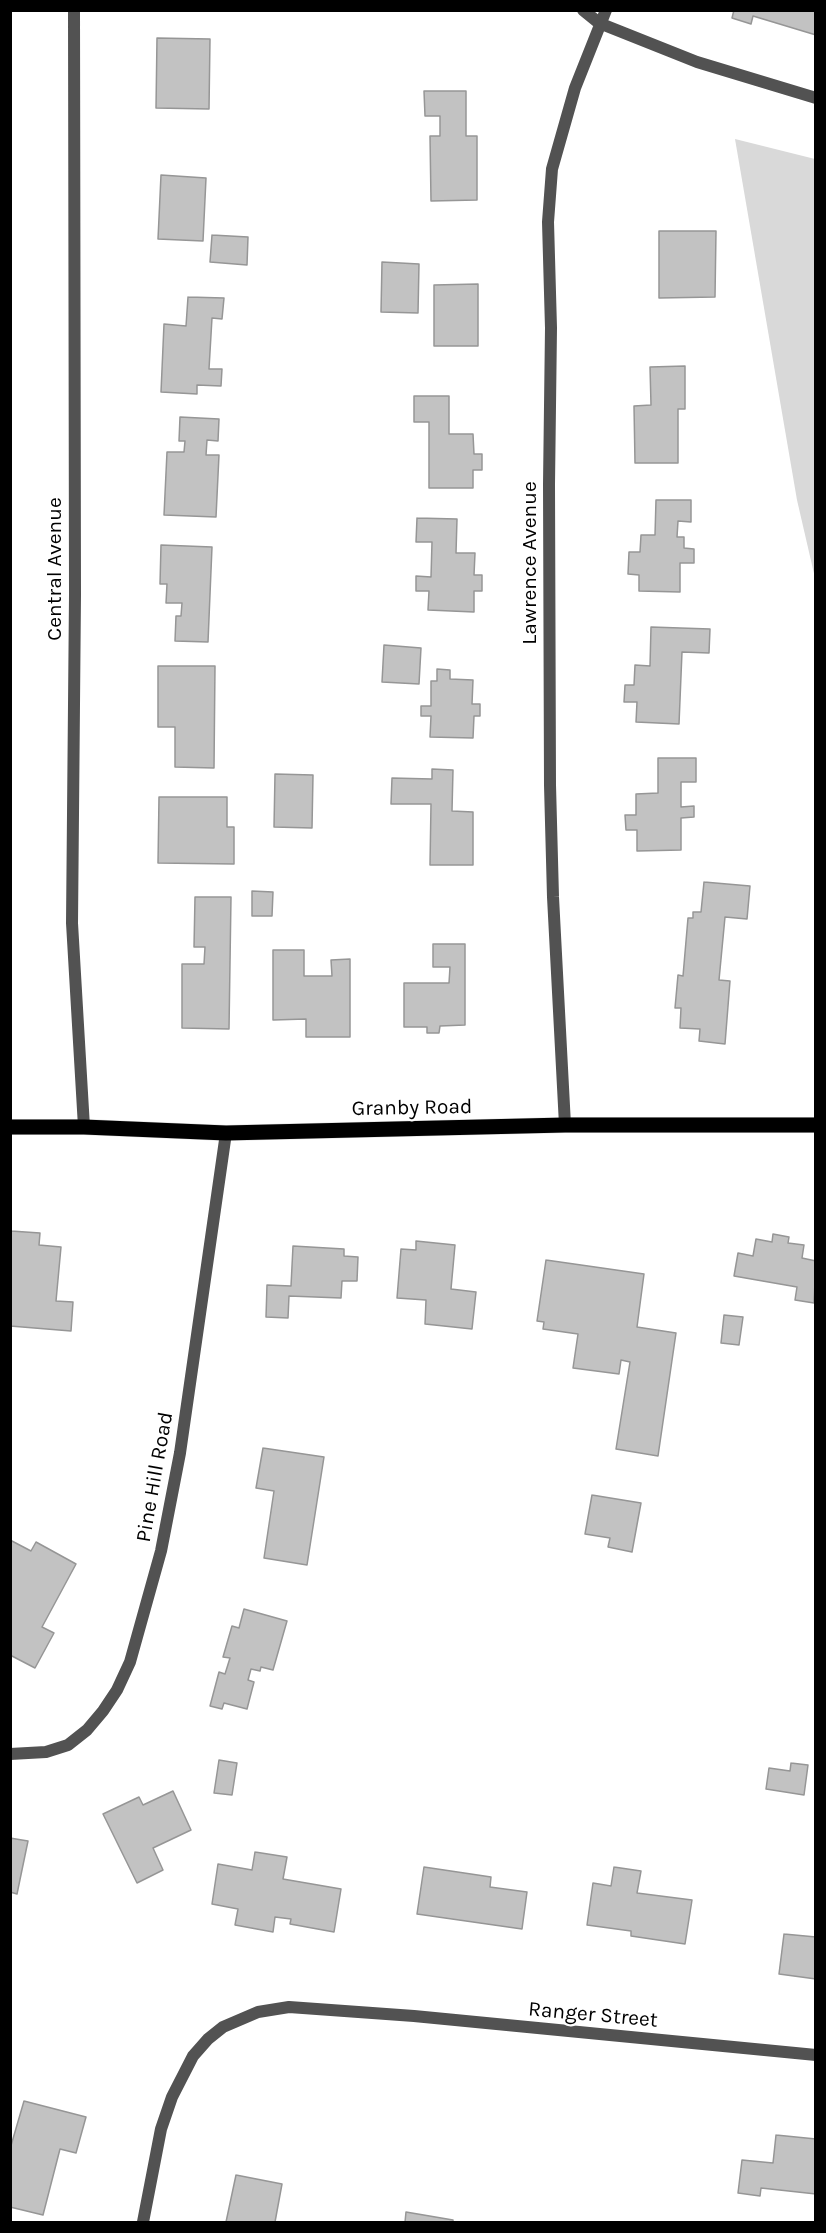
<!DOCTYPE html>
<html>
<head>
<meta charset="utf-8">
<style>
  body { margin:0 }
  #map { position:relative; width:826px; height:2233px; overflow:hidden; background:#fff; font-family:Karla,sans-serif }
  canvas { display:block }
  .frame { position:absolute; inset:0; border:12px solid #000; pointer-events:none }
</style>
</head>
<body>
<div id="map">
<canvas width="826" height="2233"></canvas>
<div class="frame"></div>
</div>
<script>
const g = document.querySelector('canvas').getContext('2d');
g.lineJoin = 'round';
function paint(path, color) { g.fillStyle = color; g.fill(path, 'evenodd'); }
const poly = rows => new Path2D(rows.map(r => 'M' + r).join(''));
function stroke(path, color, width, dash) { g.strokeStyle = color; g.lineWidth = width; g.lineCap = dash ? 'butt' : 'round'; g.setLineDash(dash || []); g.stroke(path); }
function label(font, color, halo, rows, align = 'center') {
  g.font = font + ' Karla,sans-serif'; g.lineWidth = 4.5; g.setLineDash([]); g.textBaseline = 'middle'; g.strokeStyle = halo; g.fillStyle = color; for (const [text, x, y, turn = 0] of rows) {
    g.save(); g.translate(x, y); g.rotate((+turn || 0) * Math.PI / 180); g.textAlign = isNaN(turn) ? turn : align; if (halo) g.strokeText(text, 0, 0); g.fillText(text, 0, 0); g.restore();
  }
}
const green = poly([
  [735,139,815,159,815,578,797,500]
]);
const building = poly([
  [816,10,816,35,753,16,751,24,732,18,734,10,816,10],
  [157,38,210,39,209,109,156,108,157,38],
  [424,91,466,91,466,136,477,136,477,200,431,201,430,136,440,136,440,116,425,116,424,91],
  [161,175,206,178,203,241,158,239,161,175],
  [659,231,716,231,715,297,659,298,659,231],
  [212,235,248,237,247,265,210,262,212,235],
  [382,262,419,264,418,313,381,312,382,262],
  [478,284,478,346,434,346,434,285,478,284],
  [188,297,224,298,222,319,212,318,209,369,222,369,221,386,197,385,197,394,161,392,164,324,186,326,188,297],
  [685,366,685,409,678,409,678,463,635,463,634,406,651,405,650,367,685,366],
  [414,396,449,396,449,434,473,434,474,454,482,454,482,470,473,470,473,488,429,488,429,422,414,422,414,396],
  [180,417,219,419,218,441,207,440,206,455,219,455,216,517,164,515,167,452,184,452,185,441,179,441,180,417],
  [656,500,691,500,691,522,678,521,677,537,684,537,684,548,694,549,694,563,680,563,680,592,639,591,639,575,628,574,629,552,640,552,641,535,655,535,656,500],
  [417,518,457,519,456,553,475,553,474,575,482,575,482,591,474,591,474,612,428,610,429,591,416,591,416,576,431,577,432,542,416,542,417,518],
  [161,545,212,547,208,642,175,641,176,616,181,616,182,603,166,603,167,584,160,584,161,545],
  [651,627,710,629,709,653,682,652,679,724,636,722,637,702,624,702,625,685,634,685,635,665,650,666,651,627],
  [384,645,421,648,419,684,382,682,384,645],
  [158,666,215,666,214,768,175,767,175,727,158,727,158,666],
  [437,669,450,670,450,679,473,680,472,704,480,704,480,716,474,716,473,738,430,737,431,716,421,716,421,706,431,706,431,681,437,681,437,669],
  [658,758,696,758,696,782,681,782,681,807,694,806,694,817,681,818,681,850,637,851,637,830,626,830,625,815,636,815,636,794,658,793,658,758],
  [432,769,453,770,452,811,473,812,473,865,430,865,431,804,391,804,392,778,432,779,432,769],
  [275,774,313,775,312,828,274,827,275,774],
  [159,797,227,797,227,827,234,827,234,864,158,863,159,797],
  [704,882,750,886,747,919,725,917,719,980,730,981,725,1044,699,1041,700,1029,680,1028,681,1008,675,1008,678,975,683,976,688,918,693,918,693,912,701,912,704,882],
  [252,891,273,892,272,916,252,916,252,891],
  [195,897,231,897,229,1029,182,1028,182,964,204,964,205,947,194,947,195,897],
  [433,944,465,944,465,1025,440,1026,439,1033,427,1033,427,1027,404,1027,404,983,449,983,450,967,433,967,433,944],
  [273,950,304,950,304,976,332,976,331,960,350,959,350,1037,306,1037,306,1019,273,1020,273,950],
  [10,1223,11,1231,40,1233,39,1245,61,1247,56,1301,73,1302,71,1331,10,1326,10,1223],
  [773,1234,789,1237,788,1243,804,1245,802,1258,816,1261,814,1303,795,1300,797,1287,734,1276,738,1253,753,1256,756,1239,772,1242,773,1234],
  [416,1241,455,1245,451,1289,476,1292,472,1329,425,1324,426,1300,397,1298,401,1249,416,1250,416,1241],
  [293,1246,344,1249,344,1256,358,1257,357,1281,342,1281,341,1298,289,1296,288,1318,266,1317,267,1285,291,1286,293,1246],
  [546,1260,644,1274,637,1327,676,1333,658,1456,616,1449,630,1362,621,1360,619,1374,573,1368,578,1334,543,1329,544,1322,537,1321,546,1260],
  [724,1315,743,1317,739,1345,721,1343,724,1315],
  [263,1448,324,1457,307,1565,264,1558,274,1491,256,1488,263,1448],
  [592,1495,641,1503,632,1552,608,1547,610,1538,585,1534,592,1495],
  [10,1540,31,1551,36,1542,76,1564,42,1627,54,1633,35,1668,10,1655,10,1540],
  [244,1609,287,1621,273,1670,261,1667,260,1671,251,1669,248,1680,254,1682,247,1709,224,1703,222,1709,210,1706,219,1672,225,1674,230,1658,223,1657,232,1626,239,1628,244,1609],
  [219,1760,237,1763,232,1795,214,1793,219,1760],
  [791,1763,808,1765,804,1795,766,1789,769,1768,790,1771,791,1763],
  [173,1791,191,1830,153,1848,163,1870,137,1883,103,1814,139,1797,143,1805,173,1791],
  [10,1838,28,1841,17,1894,10,1892,10,1838],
  [255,1852,287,1857,283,1879,341,1889,334,1932,290,1924,291,1919,275,1917,273,1932,235,1925,238,1909,212,1904,218,1864,252,1870,255,1852],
  [424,1867,491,1877,490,1887,527,1892,522,1929,417,1914,424,1867],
  [614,1867,641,1871,637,1893,692,1900,685,1944,631,1936,631,1931,587,1925,593,1883,611,1886,614,1867],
  [784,1934,816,1937,816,1979,779,1974,784,1934],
  [24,2101,86,2117,76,2153,60,2149,43,2215,10,2207,10,2149,24,2101],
  [776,2135,816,2139,816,2194,761,2188,760,2196,738,2193,742,2160,773,2163,776,2135],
  [236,2175,282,2184,275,2222,226,2222,236,2175],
  [406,2212,453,2220,453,2222,405,2222,406,2212]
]);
const minor = poly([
  [74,10,75,595,72,923,84,1127],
  [583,10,599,23,697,62,816,98],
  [565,1125,553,897,550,785,549,484,551,328,548,222,552,169,575,88,606,10],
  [10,1754,46,1752,68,1745,87,1730,103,1711,117,1690,130,1662,161,1551,180,1453,226,1133],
  [143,2222,161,2129,172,2097,193,2056,208,2039,223,2027,258,2012,289,2007,414,2016,816,2055]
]);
const primary = poly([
  [10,1127,84,1127,226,1133,565,1125,816,1125]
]);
const streetNames = [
  ["Lawrence Avenue",530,563,-90],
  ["Central Avenue",55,569,-90],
  ["Granby Road",412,1108,-1],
  ["Pine Hill Road",155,1477,-80],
  ["Ranger Street",593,2015,5]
];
paint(green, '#d9d9d9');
paint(building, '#c2c2c2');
stroke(building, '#969696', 1.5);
stroke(primary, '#dbdbdb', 16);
stroke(minor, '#525252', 12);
stroke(primary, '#000', 15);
label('21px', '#000', '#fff', streetNames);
</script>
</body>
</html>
